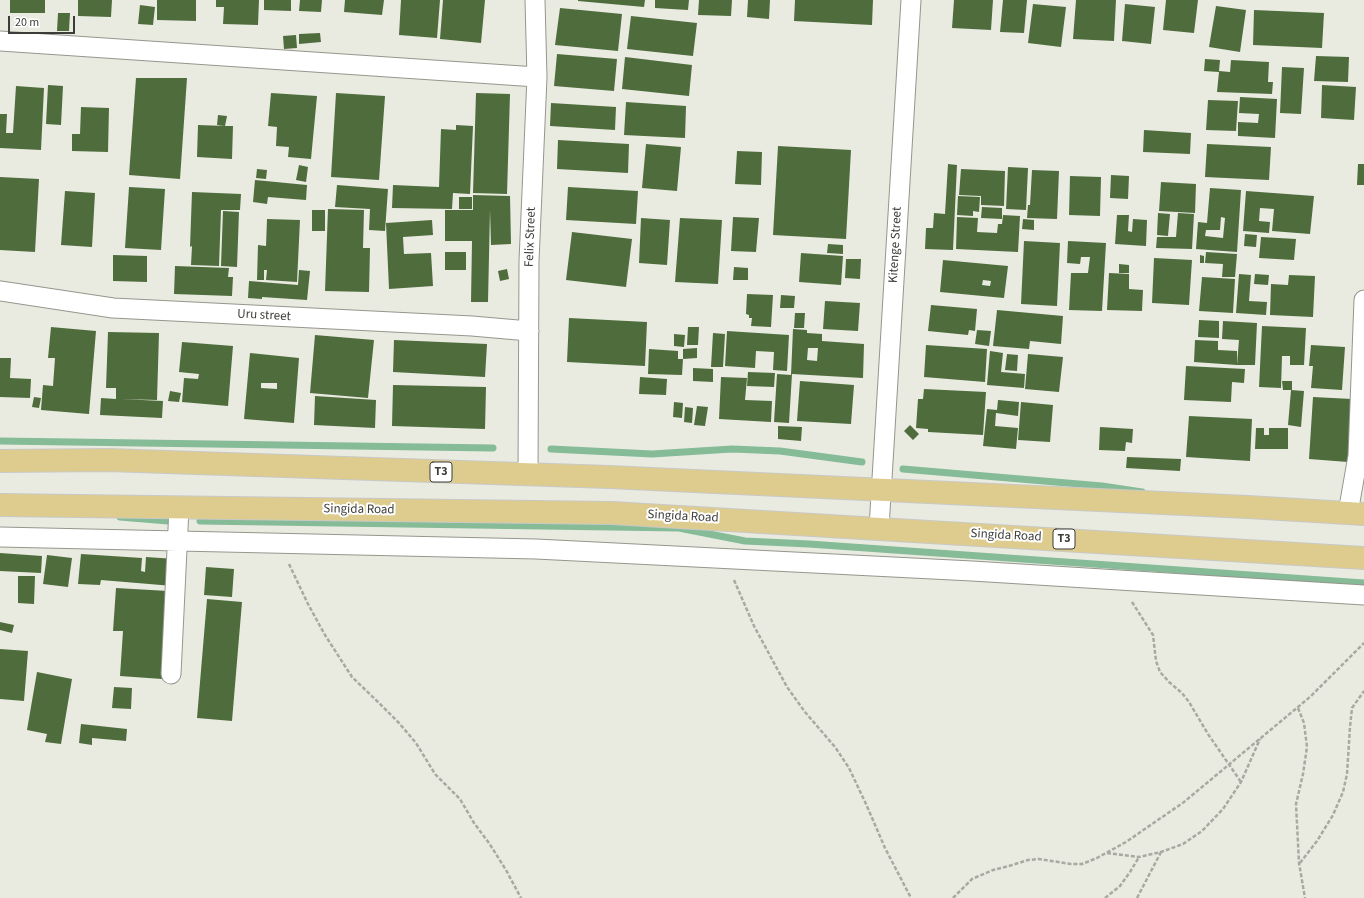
<!DOCTYPE html>
<html>
<head>
<meta charset="utf-8">
<style>
  body { margin:0 }
  #map { position:relative; width:1364px; height:898px; overflow:hidden; background:#e9ebe1; font-family:"Source Sans 3",sans-serif }
  canvas { display:block }
  .scale { position:absolute; left:8px; top:16px; width:67px; height:18px; box-sizing:border-box; border:2px solid #3c3c38; border-top:0; padding-left:5px; font-size:12px; line-height:14px; white-space:nowrap; color:#3c3c38; -webkit-text-stroke:3px #fff; paint-order:stroke }
</style>
</head>
<body>
<div id="map">
<canvas width="1364" height="898"></canvas>
<div class="scale">20 m</div>
</div>
<script>
const g = document.querySelector('canvas').getContext('2d');
g.lineJoin = 'round';
const poly = rows => new Path2D(rows.map(r => 'M' + r).join(''));
function stroke(path, color, width, dash) { g.strokeStyle = color; g.lineWidth = width; g.lineCap = dash ? 'butt' : 'round'; g.setLineDash(dash || []); g.stroke(path); }
function paint(path, color) { g.fillStyle = color; g.fill(path, 'evenodd'); }
function label(font, color, halo, rows, align = 'center') {
  g.font = font + ' "Source Sans 3",sans-serif'; g.lineWidth = 4; g.setLineDash([]); g.textBaseline = 'middle'; g.strokeStyle = halo; g.fillStyle = color; for (const [text, x, y, turn = 0] of rows) {
    g.save(); g.translate(x, y); g.rotate((+turn || 0) * Math.PI / 180); g.textAlign = isNaN(turn) ? turn : align; if (halo) g.strokeText(text, 0, 0); g.fillText(text, 0, 0); g.restore();
  }
}
const stream = poly([
  [0,441,493,448],
  [551,449,652,454,732,449,780,451,862,462],
  [903,469,1102,486,1142,492],
  [120,517,168,521],
  [200,521,679,528,745,541,809,544,1364,583]
]);
const building = poly([
  [10,0,45,0,45,13,10,13],
  [78,0,112,0,111,17,78,16],
  [157,0,196,0,196,21,157,20],
  [216,0,259,0,258,25,223,24,224,7,216,7],
  [264,0,291,0,291,11,264,10],
  [300,0,322,0,321,12,299,11],
  [345,0,384,0,382,15,344,12],
  [401,0,440,0,437,38,399,35],
  [443,0,485,0,481,43,440,39],
  [578,0,645,0,644,7,578,1],
  [655,0,689,0,688,10,655,8],
  [699,0,732,0,731,16,698,15],
  [748,0,770,0,769,19,747,17],
  [795,0,873,0,872,25,794,21],
  [954,0,993,0,991,30,952,28],
  [1003,0,1027,0,1024,33,1000,32],
  [1076,0,1116,0,1114,41,1073,39],
  [1166,0,1198,0,1194,33,1163,30],
  [1033,4,1066,7,1061,47,1028,43],
  [1125,4,1155,7,1151,44,1122,41],
  [140,5,155,7,153,25,138,24],
  [1216,6,1246,10,1240,52,1209,47],
  [560,8,622,14,618,51,555,45],
  [1254,10,1324,13,1322,48,1253,45],
  [58,13,70,13,69,31,57,31],
  [631,16,697,23,693,56,627,49],
  [320,33,321,42,299,44,299,34],
  [296,35,297,48,284,49,283,36],
  [557,54,617,59,614,91,554,86],
  [1316,56,1349,57,1348,82,1314,81],
  [625,57,692,65,689,96,622,89],
  [1205,59,1220,60,1219,71,1230,72,1231,60,1269,62,1268,82,1273,82,1272,94,1217,92,1219,72,1204,71],
  [1282,67,1304,68,1301,114,1280,113],
  [136,78,187,78,180,179,129,175],
  [48,85,63,86,61,125,46,124],
  [1322,85,1356,87,1354,120,1321,118],
  [16,86,44,88,41,150,0,148,0,114,7,114,6,133,13,133],
  [271,93,317,96,311,159,288,157,289,147,276,146,277,127,268,126],
  [336,93,385,96,379,180,331,177],
  [476,93,510,94,507,194,473,193],
  [1240,97,1277,99,1275,138,1238,136,1238,122,1258,123,1259,114,1239,113],
  [1208,100,1238,101,1236,131,1206,130],
  [626,102,686,106,685,138,624,135],
  [551,103,616,107,615,130,550,126],
  [81,107,109,108,108,152,72,151,72,134,80,134],
  [218,115,227,116,225,126,233,126,232,159,197,157,198,125,225,126,217,125],
  [456,125,473,126,470,194,453,193,452,209,392,208,393,185,439,187,441,129,456,130],
  [1144,130,1191,133,1190,154,1143,152],
  [558,140,629,144,628,173,557,169],
  [646,144,681,147,677,191,642,188],
  [1207,144,1271,147,1269,180,1205,177],
  [778,146,851,150,846,239,773,235],
  [737,151,762,152,761,185,735,184],
  [948,164,957,165,953,250,925,249,926,228,933,228,934,213,945,214],
  [1358,164,1364,164,1364,185,1357,185],
  [299,165,308,167,306,182,296,180],
  [1008,167,1028,168,1026,210,1006,209],
  [257,169,267,170,266,179,256,178],
  [961,169,1005,171,1004,206,981,205,981,196,959,195],
  [1032,170,1059,171,1057,219,1027,218,1028,205,1030,205],
  [1111,175,1129,176,1128,199,1110,198],
  [1070,176,1101,177,1100,216,1069,215],
  [0,177,39,179,35,252,0,250],
  [255,180,307,185,306,200,268,197,267,204,253,202],
  [1161,182,1196,184,1195,213,1159,211],
  [337,185,388,189,385,231,369,230,370,209,335,207],
  [129,187,165,189,161,250,125,248],
  [568,187,638,191,636,224,566,220],
  [1210,188,1241,190,1237,252,1196,249,1198,222,1207,223],
  [1221,217,1225,218,1223,238,1205,236,1206,230,1220,230],
  [65,191,95,193,92,247,61,245],
  [1246,191,1314,196,1310,234,1272,231,1274,209,1260,208,1259,221,1270,222,1269,233,1243,231],
  [192,192,241,194,240,210,221,210,219,266,191,265,192,246,190,247],
  [473,195,510,196,511,244,491,245,490,210,488,302,471,302,472,241,445,241,445,210,473,210],
  [958,196,980,197,979,212,973,211,973,216,957,215],
  [459,197,472,197,472,209,459,209],
  [982,207,1002,208,1002,219,981,218],
  [328,209,364,210,363,248,370,248,369,292,325,291],
  [312,210,325,210,325,231,312,231],
  [223,211,239,212,237,267,221,266],
  [1158,213,1170,214,1168,236,1157,235],
  [1178,213,1194,214,1192,249,1156,248,1157,237,1176,237],
  [1003,215,1020,216,1018,252,956,249,957,217,978,218,977,232,997,233,998,224,1002,224],
  [1117,215,1129,215,1128,231,1132,232,1133,219,1147,220,1146,246,1115,244],
  [733,217,759,218,756,252,731,251],
  [641,218,670,220,667,265,639,263],
  [680,218,722,220,718,284,675,282],
  [267,219,300,220,297,282,266,280,267,270,264,270,264,280,257,280,258,245,266,246],
  [1023,219,1034,220,1034,230,1022,229],
  [432,220,433,235,403,237,404,254,431,253,433,286,389,289,386,223],
  [572,232,632,239,626,287,566,280],
  [1245,234,1257,235,1256,247,1244,246],
  [1261,237,1296,239,1294,260,1259,258],
  [1024,241,1060,243,1057,306,1021,304],
  [1068,241,1106,243,1102,311,1069,310,1071,273,1088,273,1090,257,1081,257,1080,264,1067,263],
  [828,244,843,245,843,254,827,253],
  [445,252,466,252,466,270,445,270],
  [1206,252,1237,254,1235,277,1222,277,1223,264,1205,263],
  [801,253,843,256,841,285,799,282],
  [113,255,147,256,147,282,113,281],
  [1200,255,1204,256,1204,263,1200,263],
  [1154,258,1192,260,1189,305,1152,303],
  [846,259,861,259,860,279,845,278],
  [943,260,1008,266,1004,298,940,292],
  [983,280,991,281,990,286,982,285],
  [1119,264,1129,265,1129,273,1119,273],
  [175,266,229,268,228,277,233,277,232,296,174,294],
  [734,267,748,268,748,280,733,280],
  [507,269,509,279,500,281,498,271],
  [299,270,310,271,307,300,262,297,262,299,248,298,249,281,298,285],
  [1109,273,1129,274,1129,289,1143,290,1142,311,1107,310],
  [1239,274,1251,275,1249,301,1267,302,1266,315,1236,313],
  [1255,274,1269,275,1268,285,1254,284],
  [1289,275,1315,276,1313,317,1270,315,1271,284,1288,285],
  [1202,277,1235,279,1233,313,1199,311],
  [747,294,773,295,771,327,751,326,752,318,749,318,749,315,746,314],
  [781,295,795,296,794,308,780,308],
  [825,301,860,303,858,331,823,329],
  [931,305,977,309,975,331,969,330,968,335,928,331],
  [997,310,1063,316,1061,344,1030,341,1029,349,993,346],
  [795,313,805,313,804,328,794,328],
  [569,318,647,322,645,366,567,362],
  [1199,320,1219,321,1219,338,1198,337],
  [1223,321,1257,323,1255,365,1237,365,1239,340,1222,339],
  [1262,326,1306,328,1304,365,1290,365,1290,356,1282,356,1281,388,1259,387],
  [51,327,96,331,89,414,41,410,43,385,53,386,55,358,48,358],
  [688,327,699,327,698,345,687,345],
  [793,329,807,330,807,333,822,334,822,341,864,344,863,378,792,374,789,423,774,422,777,374,791,375],
  [808,348,818,348,817,361,807,360],
  [977,330,991,331,989,346,975,344],
  [727,331,789,335,787,371,773,370,774,352,756,351,755,368,725,366],
  [108,332,159,333,157,400,121,399,163,401,162,418,100,415,101,398,116,399,116,388,106,388],
  [713,333,725,334,723,367,711,367],
  [674,334,685,335,684,347,674,346],
  [315,335,374,340,368,398,310,393],
  [394,340,487,344,485,377,393,372],
  [1195,340,1218,341,1218,350,1237,351,1237,365,1194,362],
  [182,342,233,346,228,406,182,402,184,378,198,379,199,374,179,372],
  [926,345,987,349,985,382,924,377],
  [1311,345,1345,347,1342,390,1311,388,1313,366,1309,366],
  [697,348,697,358,683,359,683,349],
  [649,349,678,351,678,359,683,359,682,375,648,374],
  [990,351,1003,353,1001,372,1025,374,1024,388,987,385],
  [250,353,299,358,294,423,244,419],
  [261,383,277,383,277,389,261,388],
  [1007,354,1018,355,1017,371,1005,370],
  [1028,354,1063,357,1059,392,1025,389],
  [0,358,11,358,10,378,31,379,30,398,0,397],
  [1186,366,1245,369,1244,383,1232,382,1231,402,1184,400],
  [693,368,713,369,713,382,693,381],
  [748,372,775,373,774,387,747,386],
  [640,377,667,379,666,395,639,394],
  [721,377,747,378,745,400,772,401,771,422,719,419],
  [800,381,854,385,851,424,797,421],
  [1282,381,1292,381,1292,390,1283,390],
  [393,385,486,387,485,429,392,426],
  [924,389,986,392,983,435,928,432,928,429,916,428,918,399,923,399],
  [1291,390,1304,391,1301,427,1288,425],
  [170,391,181,393,179,402,168,401],
  [315,396,376,400,375,428,314,425],
  [34,397,41,398,39,408,32,407],
  [1313,397,1352,399,1348,462,1309,459],
  [998,400,1019,402,1018,416,996,413,995,426,1018,428,1016,449,983,446,987,409,997,410],
  [674,402,683,403,682,418,673,417],
  [1021,402,1053,405,1050,442,1018,440],
  [697,406,708,407,705,426,694,425],
  [685,407,693,408,692,423,684,422],
  [1189,416,1252,419,1250,461,1186,457],
  [910,425,919,434,913,440,904,431],
  [778,426,802,427,801,441,778,439],
  [1100,427,1133,429,1132,443,1126,442,1125,451,1099,450],
  [1256,428,1264,428,1264,435,1269,435,1269,428,1288,428,1288,449,1255,449],
  [1127,457,1181,459,1180,471,1126,468],
  [0,553,42,556,41,573,0,571],
  [81,554,142,558,141,571,145,572,146,557,175,559,173,586,101,580,100,585,78,584],
  [47,555,72,558,68,587,43,584],
  [206,567,234,569,232,597,204,595],
  [18,576,35,576,34,604,18,603],
  [116,588,168,591,162,679,120,676,123,631,113,631],
  [207,599,242,602,232,721,197,718],
  [0,622,14,625,12,633,0,630],
  [0,649,28,651,24,701,0,699],
  [37,672,72,679,61,744,45,742,47,734,27,730],
  [114,687,132,688,131,709,112,708],
  [81,724,127,729,126,741,92,738,92,745,79,743]
]);
const path = poly([
  [289,564,308,604,325,635,352,677,377,701,399,723,416,743,435,774,460,799,474,823,489,843,506,870,521,898],
  [734,580,754,626,787,687,805,712,835,747,849,768,866,804,885,848,911,898],
  [1132,602,1153,635,1156,661,1160,672,1169,682,1182,693,1189,702,1208,734,1241,782],
  [1298,708,1304,723,1307,747,1303,774,1296,804,1299,863,1305,898],
  [1107,853,1139,857,1161,852,1183,844,1202,831,1223,809,1241,782,1260,739],
  [1300,863,1317,841,1333,815,1343,792,1347,774,1350,727,1352,708,1364,691],
  [953,898,972,879,993,870,1009,866,1028,860,1039,859,1071,864,1082,864,1097,858,1126,842,1184,802,1298,707,1311,696,1364,643],
  [1105,898,1120,886,1130,872,1139,857],
  [1137,898,1161,852]
]);
const minor = poly([
  [0,41,537,77],
  [0,291,113,308,472,326,529,331],
  [528,475,529,261,537,77,535,0],
  [1348,513,1358,456,1364,300],
  [879,528,911,0],
  [0,537,536,549,972,571,1364,595],
  [171,674,179,508]
]);
const trunk = poly([
  [0,461,108,460,609,477,1248,507,1364,514],
  [0,505,612,513,1364,558]
]);
const shields = [
  [441,472,22],
  [1064,539,22]
];
const shieldNames = [
  ["T3",441,472],
  ["T3",1064,539]
];
const streetNames = [
  ["Felix Street",531,237,-88],
  ["Kitenge Street",896,245,-87],
  ["Uru street",264,316,3],
  ["Singida Road",359,510,1],
  ["Singida Road",683,517,3],
  ["Singida Road",1006,536,3]
];
stroke(stream, '#85bb96', 7);
paint(building, '#4f6c3d');
stroke(minor, '#95968d', 21);
stroke(trunk, '#c8c8c7', 24);
stroke(path, '#a8a9a1', 2.5, [4, 2]);
stroke(minor, '#fff', 19);
stroke(trunk, '#decc8e', 22);
for (const [x, y, w] of shields) { const box = new Path2D(); box.roundRect(x - w / 2, y - 10, w, 20, 3); g.fillStyle = '#fff'; g.fill(box); stroke(box, '#3c3c38', 1); }
label('bold 12px', '#3c3c38', null, shieldNames);
label('13px', '#3c3c38', '#fff', streetNames);
</script>
</body>
</html>
